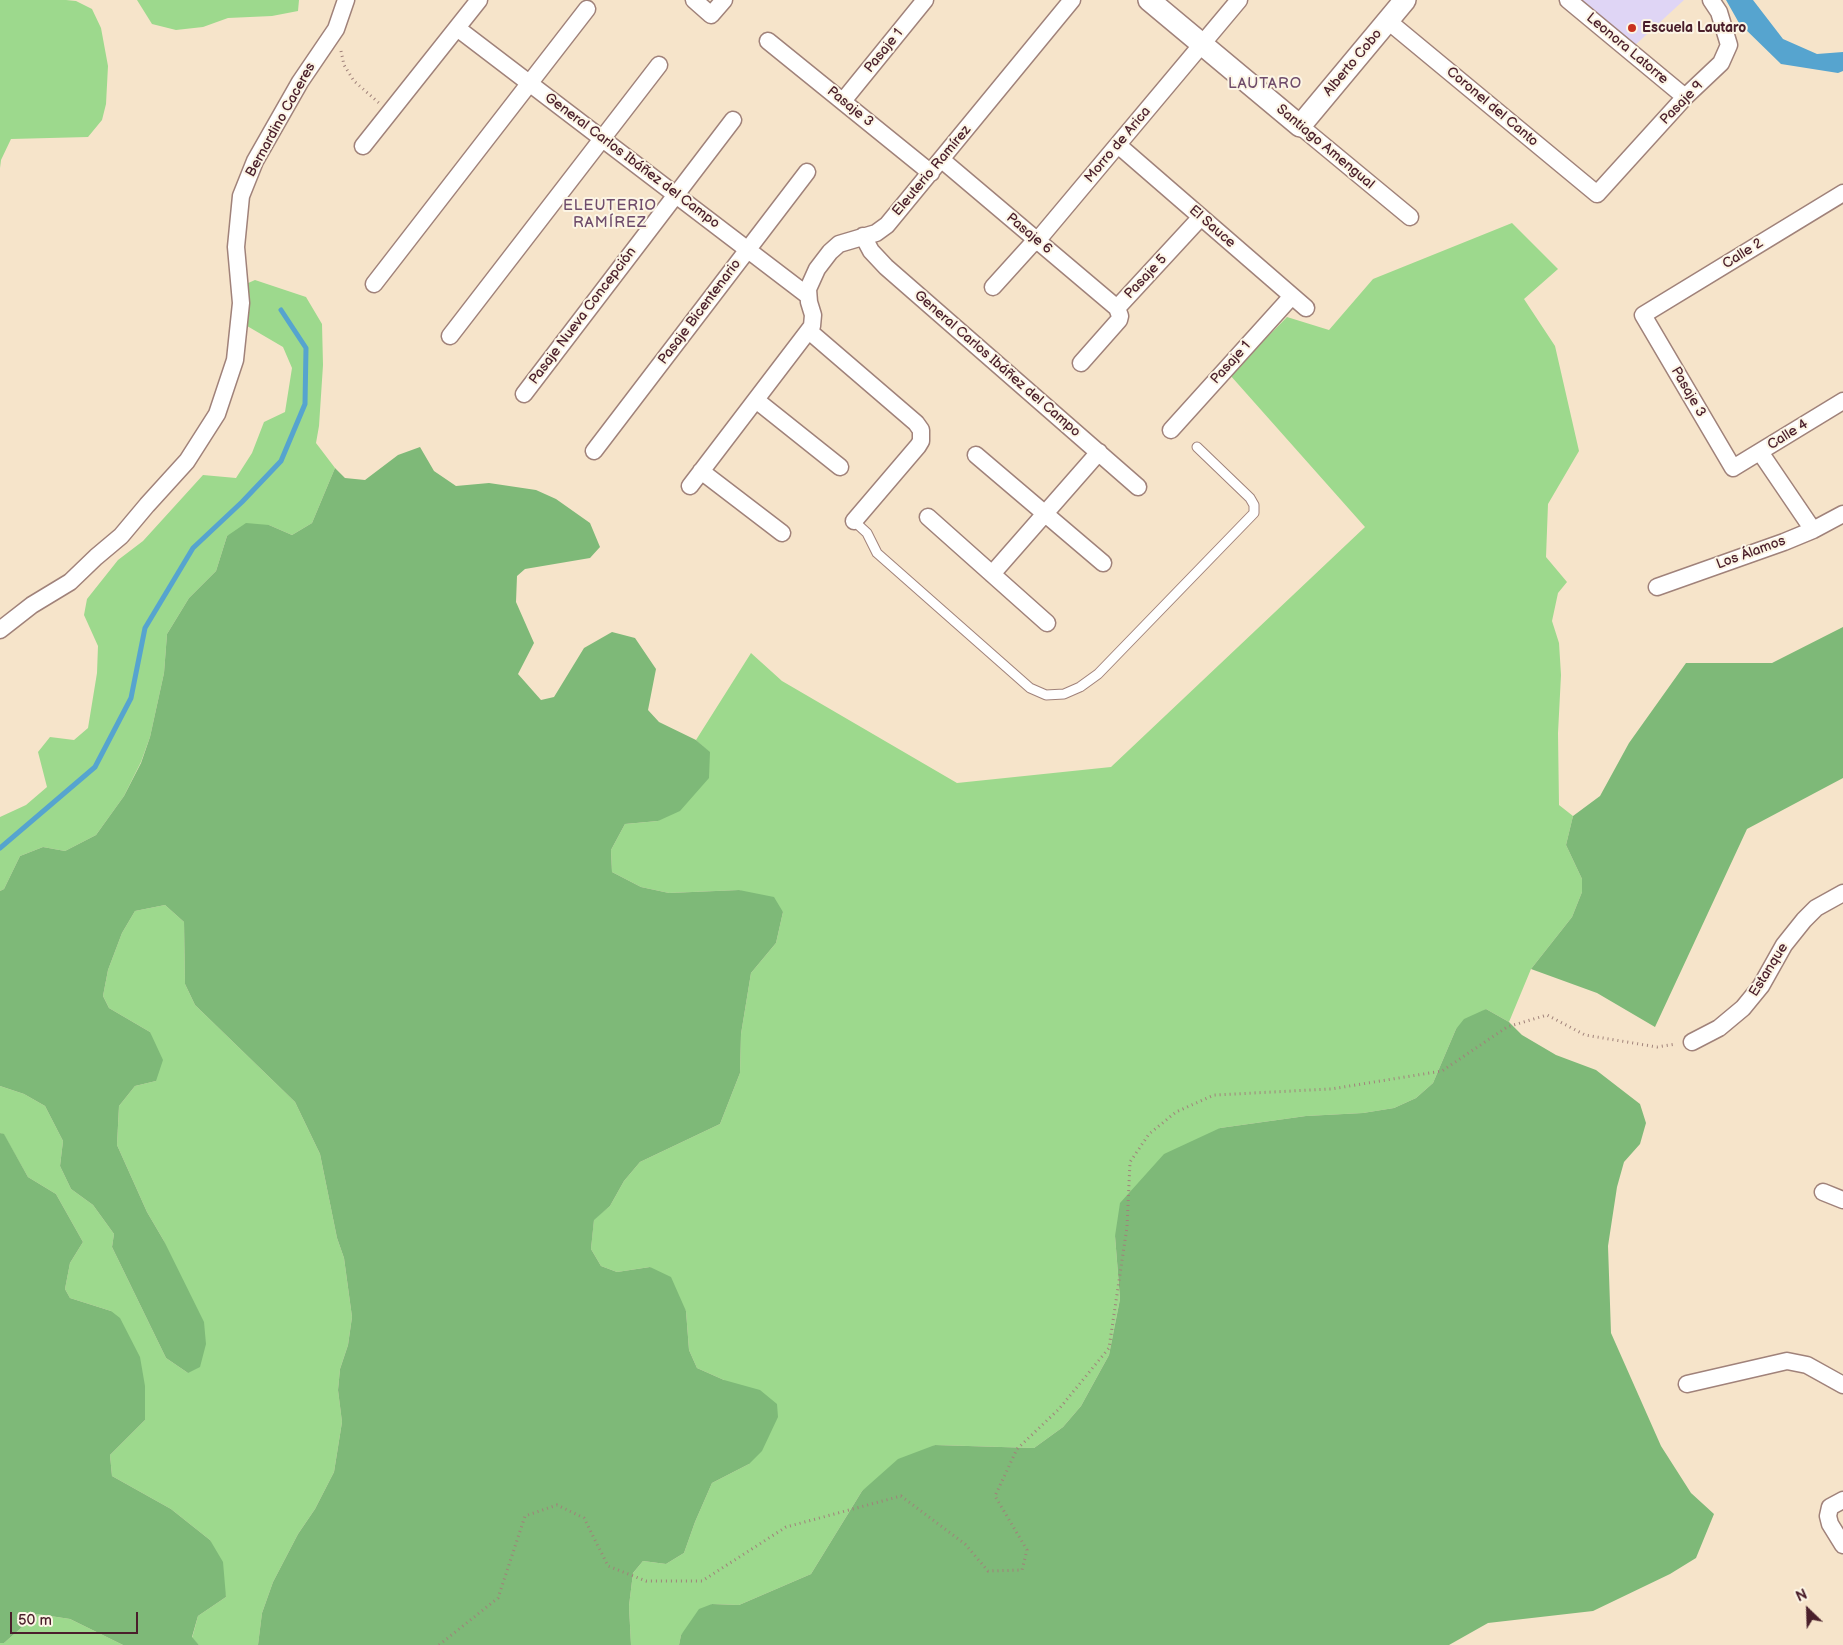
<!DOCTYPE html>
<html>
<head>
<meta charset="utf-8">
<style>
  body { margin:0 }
  #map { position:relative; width:1843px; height:1645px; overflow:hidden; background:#f6e4ca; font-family:"Balsamiq Sans",sans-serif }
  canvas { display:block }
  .north { position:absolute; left:1783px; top:1585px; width:50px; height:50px; -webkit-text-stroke:4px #fcf5e5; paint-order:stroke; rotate:336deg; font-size:14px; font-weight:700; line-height:20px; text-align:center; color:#4a1f2b }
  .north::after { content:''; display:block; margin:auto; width:18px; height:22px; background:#4a1f2b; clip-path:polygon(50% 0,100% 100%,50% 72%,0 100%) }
  .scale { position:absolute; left:10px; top:1612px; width:128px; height:22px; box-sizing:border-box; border:2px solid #4a1f2b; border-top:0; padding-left:6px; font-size:15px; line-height:18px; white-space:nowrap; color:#4a1f2b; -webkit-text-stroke:4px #fcf5e5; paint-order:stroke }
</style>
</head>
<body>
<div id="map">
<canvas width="1843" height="1645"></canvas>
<div class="north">N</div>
<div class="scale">50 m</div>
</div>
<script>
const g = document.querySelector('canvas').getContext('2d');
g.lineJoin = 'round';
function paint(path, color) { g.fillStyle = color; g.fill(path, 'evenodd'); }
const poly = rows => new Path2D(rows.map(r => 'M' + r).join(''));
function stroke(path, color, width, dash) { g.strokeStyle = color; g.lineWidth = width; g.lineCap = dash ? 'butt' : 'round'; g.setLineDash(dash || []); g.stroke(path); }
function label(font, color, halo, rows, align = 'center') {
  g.font = font + ' "Balsamiq Sans",sans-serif'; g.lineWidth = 4; g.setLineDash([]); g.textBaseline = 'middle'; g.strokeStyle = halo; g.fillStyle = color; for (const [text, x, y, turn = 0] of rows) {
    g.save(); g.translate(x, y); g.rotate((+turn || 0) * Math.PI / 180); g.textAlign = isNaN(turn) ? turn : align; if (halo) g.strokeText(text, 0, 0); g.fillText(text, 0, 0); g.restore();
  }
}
const built = poly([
  [1577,0,1684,0,1633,47]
]);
const green = poly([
  [0,0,66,0,76,1,92,9,101,28,108,66,106,104,102,120,88,137,11,139,1,160,0,168],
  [137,0,299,0,298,11,272,16,228,18,203,27,176,30,152,24],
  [1512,223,1558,269,1524,299,1555,346,1579,451,1548,504,1546,557,1567,582,1558,593,1552,621,1559,643,1561,675,1558,733,1559,805,1573,816,1566,845,1582,879,1582,892,1572,917,1531,969,1509,1022,1486,1009,1456,1029,1433,1083,1416,1098,1394,1108,1363,1113,1306,1116,1220,1128,1115,1236,1120,1299,1109,1355,1081,1406,1063,1427,1034,1448,935,1445,862,1491,811,1574,739,1605,712,1604,681,1635,679,1645,631,1645,629,1606,633,1573,643,1561,666,1564,684,1553,695,1522,712,1483,749,1464,724,1380,697,1368,689,1350,686,1311,650,1267,617,1272,601,1266,591,1249,594,1219,610,1206,624,1181,640,1162,720,1124,740,1073,741,1034,751,973,776,943,783,912,739,890,669,893,641,887,612,872,611,850,625,824,658,821,709,752,696,740,751,653,782,681,957,783,1111,767,1365,527,1230,375,1287,317,1329,330,1373,279],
  [255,280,306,297,322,324,323,365,319,426,316,443,335,468,312,523,292,535,269,525,227,536,216,571,189,598,167,634,164,673,150,737,141,762,124,796,96,835,65,851,43,847,20,856,4,889,0,891,0,817,26,805,47,787,38,752,50,737,74,740,88,728,97,673,98,646,84,615,87,599,118,560,143,541,203,475,236,478,252,453,264,422,285,412,292,368,283,347,242,323,246,284],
  [165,905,184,922,185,984,195,1005,295,1102,320,1154,337,1238,344,1258,352,1317,348,1345,340,1369,338,1390,342,1422,334,1472,315,1509,298,1534,273,1582,262,1613,258,1645,199,1645,192,1638,198,1616,226,1597,210,1540,171,1509,112,1476,110,1455,145,1420,111,1311,70,1298,65,1289,70,1263,83,1242,56,1194,28,1177,4,1135,0,1133,0,1086,24,1094,45,1106,63,1141,60,1166,71,1189,93,1205,114,1234,112,1247,166,1358,188,1373,164,1241,147,1212,117,1145,119,1106,135,1086,156,1081,150,1032,109,1008,103,996,108,970,122,933,135,911],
  [37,1614,70,1619,123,1645,0,1645,0,1643,4,1643]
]);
const forest = poly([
  [420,447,434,471,456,486,489,483,536,490,556,499,590,523,600,547,590,558,525,569,517,576,516,602,534,643,518,674,541,700,554,697,584,648,612,632,635,638,656,669,648,710,659,722,696,740,710,752,709,778,680,811,658,821,625,824,611,850,612,872,641,887,669,893,739,890,774,897,783,912,776,943,751,973,741,1034,740,1073,720,1124,640,1162,624,1181,610,1206,594,1220,591,1249,601,1266,617,1272,650,1267,671,1277,686,1311,689,1350,697,1368,724,1380,760,1390,777,1404,778,1417,762,1451,749,1464,712,1483,695,1522,684,1553,666,1564,643,1561,633,1573,629,1606,631,1645,258,1645,262,1613,273,1582,298,1534,315,1509,334,1472,342,1422,338,1390,340,1369,348,1345,352,1317,344,1258,337,1238,320,1154,295,1102,195,1005,185,984,184,922,165,905,135,911,122,933,108,970,103,996,109,1008,150,1032,163,1060,156,1081,135,1086,119,1106,117,1145,147,1212,164,1241,204,1322,206,1344,200,1367,188,1373,166,1358,112,1247,114,1234,93,1205,71,1189,60,1166,63,1141,45,1106,24,1094,0,1086,0,891,4,889,20,856,43,847,65,851,96,835,124,796,141,763,150,737,164,673,167,634,189,598,216,571,227,536,246,523,269,525,292,535,312,523,335,468,345,478,365,480,398,455],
  [1843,627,1843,778,1747,829,1655,1027,1597,993,1531,969,1572,917,1582,892,1582,879,1566,845,1573,816,1600,796,1629,743,1686,663,1772,663],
  [1486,1009,1509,1022,1522,1035,1556,1055,1596,1070,1640,1104,1646,1123,1640,1144,1624,1162,1617,1187,1608,1246,1611,1333,1661,1446,1691,1493,1714,1514,1696,1558,1670,1574,1593,1611,1488,1623,1449,1645,679,1645,681,1635,699,1609,712,1604,739,1605,811,1574,862,1491,898,1459,935,1445,1034,1448,1063,1427,1081,1406,1109,1355,1120,1299,1115,1236,1120,1203,1164,1154,1220,1128,1306,1116,1363,1113,1394,1108,1416,1098,1433,1083,1456,1029,1464,1019],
  [0,1133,4,1134,28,1177,56,1194,83,1242,70,1263,65,1289,70,1298,111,1311,120,1318,140,1357,145,1386,145,1420,110,1455,112,1476,171,1509,210,1540,223,1562,226,1597,198,1616,192,1637,199,1645,123,1645,70,1619,37,1614,4,1643,0,1643]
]);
const water = poly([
  [1726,0,1753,0,1783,39,1817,54,1843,52,1843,71,1838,73,1781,64,1739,23]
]);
const stream = poly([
  [0,848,95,767,131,698,145,628,193,548,242,502,281,461,305,404,306,348,281,310]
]);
const path = poly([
  [341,51,344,65,354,81,379,103],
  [439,1645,498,1598,525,1516,557,1505,584,1518,608,1566,646,1581,702,1581,786,1527,901,1496,965,1544,988,1571,1022,1570,1027,1550,995,1496,1017,1449,1059,1409,1109,1348,1127,1227,1130,1162,1149,1134,1176,1112,1214,1095,1331,1089,1442,1071,1507,1027,1547,1015,1585,1035,1657,1047,1676,1044]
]);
const service = poly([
  [854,521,867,533,877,553,1030,688,1046,695,1064,694,1080,687,1098,674,1254,513,1254,505,1250,498,1197,447]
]);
const minor = poly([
  [694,0,711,15,724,0],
  [1568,0,1685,97],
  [1388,21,1597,194,1685,97,1721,63,1729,45,1719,12,1711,0],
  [457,28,807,295],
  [768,41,931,173],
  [843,101,925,0],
  [1300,126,1410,217],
  [1118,145,1306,308],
  [363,146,479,0],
  [942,160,1117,308],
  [1843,193,1643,315,1733,468,1843,401],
  [863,236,871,251,886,267,1138,487],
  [374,284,587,9],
  [993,287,1031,245,1037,241,1239,0],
  [1117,308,1201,217],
  [809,331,916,423,921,430,921,441,918,446,854,521],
  [450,336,659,65],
  [1081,363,1119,320,1120,316,1117,308],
  [524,394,733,120],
  [756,400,840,467],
  [1171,430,1292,296],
  [594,451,807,172],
  [1760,452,1813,530],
  [976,455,1103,563],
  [701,471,782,533],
  [690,486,812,326,813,315,809,302,808,289,817,269,830,252,839,244,876,233,887,225,1072,0],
  [928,517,1047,623],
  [992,574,1099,452],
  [1657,587,1784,542,1813,530,1843,514],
  [0,630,32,605,70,582,96,557,121,536,147,505,187,461,217,414,235,360,241,303,236,247,241,196,255,161,300,82,336,29,346,0],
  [1692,1042,1719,1028,1743,1008,1761,986,1784,945,1804,920,1816,908,1843,893],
  [1823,1192,1843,1200],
  [1687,1384,1787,1361,1807,1365,1843,1385],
  [1843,1500,1830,1507,1828,1516,1830,1524,1843,1545]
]);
const tertiary = poly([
  [1149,0,1300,126,1405,0]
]);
const markers = [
  [1632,28,5,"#c8321e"]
];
const poiNames = [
  ["Escuela Lautaro",1642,28]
];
const streetNames = [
  ["Leonora Latorre",1627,49,40],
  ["Pasaje 1",884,51,-51],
  ["Alberto Cobo",1353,63,-50],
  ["Pasaje 9",1682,103,-46],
  ["Pasaje 3",850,107,39],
  ["Coronel del Canto",1492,107,40],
  ["Bernardino Caceres",281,120,-61],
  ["Morro de Arica",1118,145,-50],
  ["Santiago Amengual",1325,147,40],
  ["General Carlos Ibáñez del Campo",632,161,37],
  ["Eleuterio Ramírez",932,171,-50],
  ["El Sauce",1212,227,41],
  ["Pasaje 6",1029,234,40],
  ["Calle 2",1743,254,-32],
  ["Pasaje 5",1146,277,-47],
  ["Pasaje Bicentenario",700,312,-53],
  ["Pasaje Nueva Concepción",583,316,-53],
  ["Pasaje 1",1231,363,-48],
  ["General Carlos Ibáñez del Campo",997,364,41],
  ["Pasaje 3",1688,392,60],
  ["Calle 4",1788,435,-32],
  ["Los Álamos",1751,553,-20],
  ["Estanque",1769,970,-58]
];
const neighbourhoodNames = [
  ["LAUTARO",1265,84],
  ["ELEUTERIO",610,206],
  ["RAMÍREZ",610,223]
];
paint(built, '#dfd5f5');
paint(green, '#9dd98d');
paint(forest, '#7eb978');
paint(water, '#56a4cf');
stroke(stream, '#56a4cf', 5);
stroke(service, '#a0827a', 11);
stroke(minor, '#a0827a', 19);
stroke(tertiary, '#a0827a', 24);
stroke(path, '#a0827a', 3, [1, 4]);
stroke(service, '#fff', 9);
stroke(minor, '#fff', 16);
stroke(tertiary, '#fff', 21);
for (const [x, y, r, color] of markers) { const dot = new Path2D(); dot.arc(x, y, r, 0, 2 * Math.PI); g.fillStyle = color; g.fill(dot); stroke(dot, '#fcf5e5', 2); }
label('bold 14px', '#4a1f2b', '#fcf5e5', poiNames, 'left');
label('14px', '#4a1f2b', '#fcf5e5', streetNames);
g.letterSpacing = '1px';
label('15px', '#6f4c6b', '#fcf5e5', neighbourhoodNames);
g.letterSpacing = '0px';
</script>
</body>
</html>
